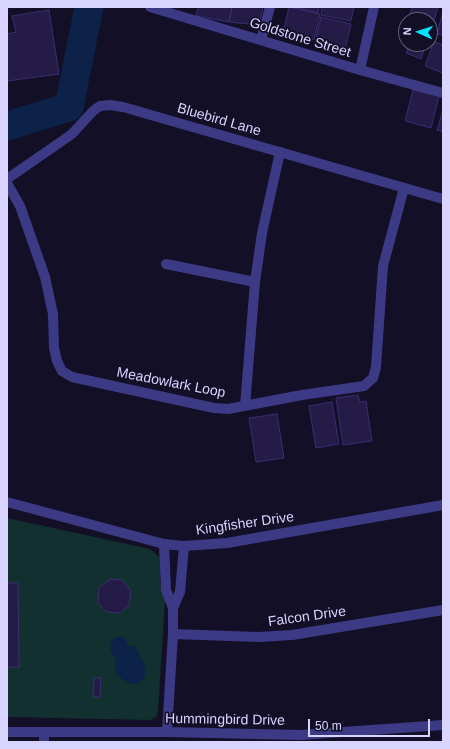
<!DOCTYPE html>
<html>
<head>
<meta charset="utf-8">
<style>
  body { margin:0 }
  #map { position:relative; width:450px; height:749px; overflow:hidden; background:#130f26; font-family:Arial,sans-serif }
  canvas { display:block }
  .frame { position:absolute; inset:0; border:8px solid #d9d4ff; pointer-events:none }
  .north { position:absolute; left:398px; top:12px; width:40px; height:40px; box-sizing:border-box; background:#130f26; border:1px solid #625e7d; border-radius:50%; rotate:273deg; font-size:11px; font-weight:700; line-height:16px; text-align:center; color:#d9d4ff }
  .north::after { content:''; display:block; margin:auto; width:14px; height:18px; background:#00e5ff; clip-path:polygon(50% 0,100% 100%,50% 72%,0 100%) }
  .scale { position:absolute; left:308px; top:719px; width:122px; height:18px; box-sizing:border-box; border:2px solid #d9d4ff; border-top:0; padding-left:5px; font-size:12px; line-height:14px; white-space:nowrap; color:#d9d4ff; -webkit-text-stroke:3px #130f26; paint-order:stroke }
</style>
</head>
<body>
<div id="map">
<canvas width="450" height="749"></canvas>
<div class="frame"></div>
<div class="north">N</div>
<div class="scale">50 m</div>
</div>
<script>
const g = document.querySelector('canvas').getContext('2d');
g.lineJoin = 'round';
function paint(path, color) { g.fillStyle = color; g.fill(path, 'evenodd'); }
const poly = rows => new Path2D(rows.map(r => 'M' + r).join(''));
function stroke(path, color, width, dash) { g.strokeStyle = color; g.lineWidth = width; g.lineCap = dash ? 'butt' : 'round'; g.setLineDash(dash || []); g.stroke(path); }
function label(font, color, halo, rows, align = 'center') {
  g.font = font + ' Arial,sans-serif'; g.lineWidth = 3.5; g.setLineDash([]); g.textBaseline = 'middle'; g.strokeStyle = halo; g.fillStyle = color; for (const [text, x, y, turn = 0] of rows) {
    g.save(); g.translate(x, y); g.rotate((+turn || 0) * Math.PI / 180); g.textAlign = isNaN(turn) ? turn : align; if (halo) g.strokeText(text, 0, 0); g.fillText(text, 0, 0); g.restore();
  }
}
const green = poly([
  [7,518,150,549,160,558,160,583,165,600,158,711,156,717,150,720,7,717]
]);
const water = poly([
  [119,636,126,638,127,644,131,646,136,647,143,662,146,669,145,675,142,680,136,684,128,683,122,679,117,674,115,669,116,660,111,652,110,646,112,640]
]);
const river = poly([
  [7,126,69,107,89,7]
]);
const building = poly([
  [198,7,232,7,229,22,196,16,198,7],
  [232,7,263,7,259,25,229,22,232,7],
  [289,7,320,14,314,40,283,33,289,7],
  [294,7,319,7,318,13,294,7],
  [322,7,354,7,351,21,321,15,322,7],
  [412,7,438,7,431,31,430,30,430,20,408,20,412,7],
  [49,10,59,74,7,81,7,34,16,32,12,16,49,10],
  [443,11,443,35,437,34,443,11],
  [321,17,351,24,345,50,315,44,321,17],
  [434,42,443,45,443,73,425,66,434,42],
  [410,44,426,44,421,59,406,53,410,44],
  [413,90,439,96,431,128,405,121,413,90],
  [443,110,443,132,437,130,443,110],
  [358,395,360,402,366,401,372,441,343,445,336,398,358,395],
  [332,402,339,444,316,448,309,406,332,402],
  [277,414,284,458,256,462,249,418,277,414],
  [111,579,122,580,131,591,129,605,120,613,107,612,98,603,99,587,111,579],
  [7,583,18,583,19,667,7,667,7,583],
  [94,678,101,678,100,697,93,697,94,678]
]);
const street = poly([
  [150,7,360,70,443,93],
  [261,40,270,7],
  [360,70,374,7],
  [7,179,72,134,93,111,100,106,110,105,123,107,443,199],
  [7,183,20,206,45,277,53,314,54,348,57,361,62,371,72,377,214,408,228,409,302,395,364,386,373,378,376,367,383,266,404,188],
  [166,264,255,282],
  [245,406,255,282,262,233,280,152],
  [7,502,164,544,184,546,227,543,443,505],
  [164,544,166,590,173,608,173,634,167,732],
  [173,608,180,592,184,546],
  [173,634,259,637,292,635,443,610],
  [7,732,167,732,300,735,443,725],
  [44,732,44,742]
]);
const streetNames = [
  ["Goldstone Street",300,38,17],
  ["Bluebird Lane",219,120,16],
  ["Meadowlark Loop",171,383,11],
  ["Kingfisher Drive",245,524,-8],
  ["Falcon Drive",307,617,-8],
  ["Hummingbird Drive",225,720,1]
];
paint(green, '#12302f');
paint(water, '#0c2248');
stroke(river, '#0c2248', 29);
paint(building, '#241b47');
stroke(building, '#3b2d73', 1);
stroke(street, '#3d3a85', 10);
label('14px', '#d9d4ff', '#130f26', streetNames);
</script>
</body>
</html>
